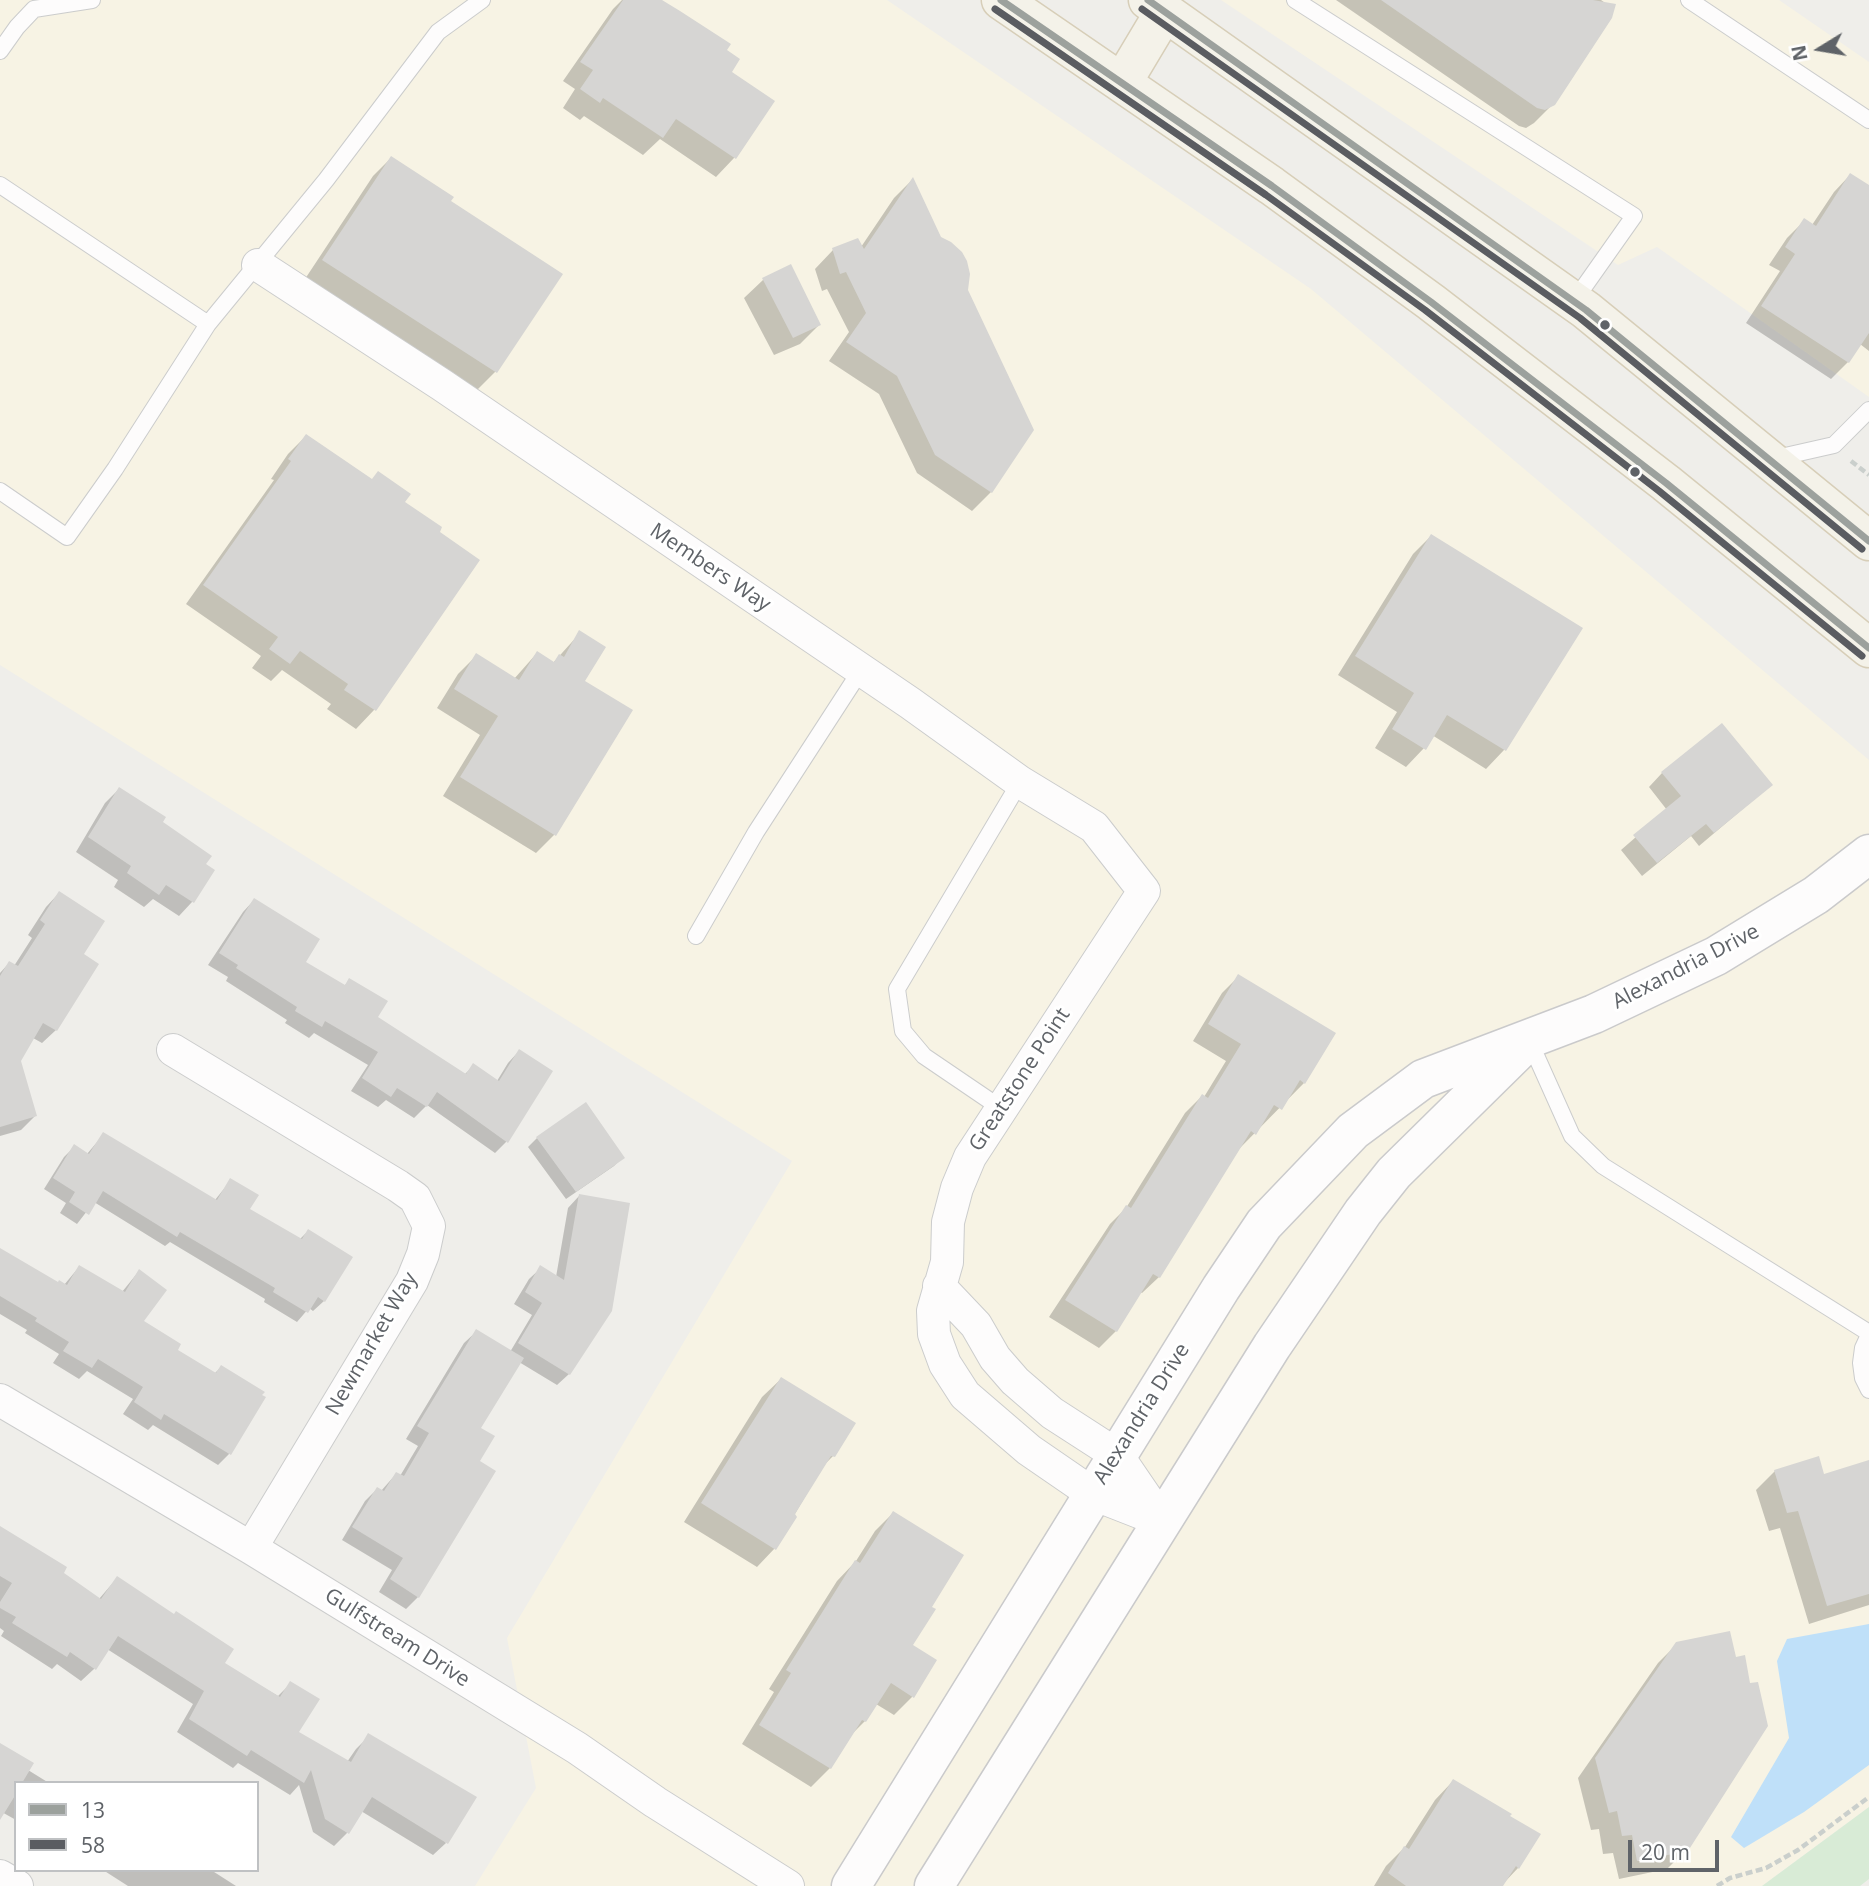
<!DOCTYPE html>
<html>
<head>
<meta charset="utf-8">
<style>
  body { margin:0 }
  #map { position:relative; width:1869px; height:1886px; overflow:hidden; background:#efeeea; font-family:"Open Sans",sans-serif }
  canvas { display:block }
  .legend { position:absolute; left:14px; top:1781px; width:245px; height:91px; box-sizing:border-box; background:#fff; border:2px solid #bfc1c3; margin:0; padding:9px 12px; list-style:none; font-size:21px; color:#5f6368 }
  .legend li { display:flex; align-items:center; gap:14px; height:35px }
  .legend b { width:35px; border:2px solid #bfc1c3 }
  .north { position:absolute; left:1785px; top:14px; width:70px; height:70px; -webkit-text-stroke:5px #fff; paint-order:stroke; rotate:259deg; font-size:19px; font-weight:700; line-height:28px; text-align:center; color:#5f6368 }
  .north::after { content:''; display:block; margin:auto; width:24px; height:32px; background:#5f6368; clip-path:polygon(50% 0,100% 100%,50% 72%,0 100%) }
  .scale { position:absolute; left:1628px; top:1840px; width:91px; height:32px; box-sizing:border-box; border:4px solid #5f6368; border-top:0; padding-left:9px; font-size:21px; line-height:24px; white-space:nowrap; color:#5f6368; -webkit-text-stroke:5px #fff; paint-order:stroke }
</style>
</head>
<body>
<div id="map">
<canvas width="1869" height="1886"></canvas>
<ul class="legend">
<li><b style="height:9px;background:#9ca19d"></b>13</li>
<li><b style="height:9px;background:#5a5c61"></b>58</li>
</ul>
<div class="north">N</div>
<div class="scale">20 m</div>
</div>
<script>
const g = document.querySelector('canvas').getContext('2d');
g.lineJoin = 'round';
function paint(path, color) { g.fillStyle = color; g.fill(path, 'evenodd'); }
const poly = rows => new Path2D(rows.map(r => 'M' + r).join(''));
function stroke(path, color, width, dash) { g.strokeStyle = color; g.lineWidth = width; g.lineCap = dash ? 'butt' : 'round'; g.setLineDash(dash || []); g.stroke(path); }
function label(font, color, halo, rows, align = 'center') {
  g.font = font + ' "Open Sans",sans-serif'; g.lineWidth = 6; g.setLineDash([]); g.textBaseline = 'middle'; g.strokeStyle = halo; g.fillStyle = color; for (const [text, x, y, turn = 0] of rows) {
    g.save(); g.translate(x, y); g.rotate((+turn || 0) * Math.PI / 180); g.textAlign = isNaN(turn) ? turn : align; if (halo) g.strokeText(text, 0, 0); g.fillText(text, 0, 0); g.restore();
  }
}
const commercial = poly([
  [0,0,887,0,1311,289,1869,760,1869,1807,1762,1886,475,1886,536,1788,507,1638,792,1161,0,665],
  [1221,0,1779,0,1869,62,1869,397,1657,247,1618,265]
]);
const green = poly([
  [1869,1807,1869,1879,1860,1886,1762,1886]
]);
const water = poly([
  [1869,1624,1869,1765,1804,1812,1744,1848,1731,1837,1789,1738,1777,1661,1787,1639]
]);
const shadow = poly([
  [622,0,659,0,729,72,772,102,734,158,716,177,660,139,643,155,584,116,580,120,563,108,575,89,563,81,613,9],
  [1336,0,1601,0,1608,5,1553,104,1534,123,1526,128,1519,126],
  [391,158,449,201,496,371,477,390,305,279,373,176],
  [1850,175,1869,187,1869,351,1860,344,1848,362,1831,379,1746,323,1780,271,1769,265,1787,238,1804,221,1812,225,1834,192],
  [912,180,1032,430,991,492,972,511,917,473,879,394,829,361,849,332,827,289,822,291,815,269,833,250,861,247,894,198],
  [790,267,819,325,800,344,774,355,744,298,763,280],
  [306,436,403,502,437,532,478,560,374,710,356,729,327,709,331,704,282,670,271,681,252,668,261,656,186,604,274,480,271,479,288,454],
  [1431,536,1580,628,1504,750,1486,769,1432,735,1424,748,1406,767,1375,748,1397,712,1338,675,1413,554],
  [580,633,583,682,554,835,536,853,443,796,480,735,437,708,458,674,476,656,514,679,537,653,553,663],
  [1662,773,1771,785,1699,846,1691,836,1642,876,1621,850,1667,810,1649,787],
  [119,789,160,822,213,871,192,902,179,916,153,899,144,907,114,887,118,880,76,852,105,803],
  [59,893,56,1030,42,1043,33,1038,19,1060,35,1116,21,1130,0,1136,0,973,9,963,14,966,32,938,28,935,46,907],
  [254,900,303,962,344,986,350,980,376,1018,464,1075,473,1066,497,1081,508,1063,519,1051,506,1142,495,1153,427,1105,414,1118,386,1100,378,1107,351,1091,368,1065,314,1033,309,1038,285,1023,287,1020,226,981,228,977,208,965,243,912],
  [1239,976,1304,1083,1238,1150,1159,1277,1142,1293,1140,1292,1116,1331,1099,1348,1049,1317,1110,1224,1126,1208,1185,1113,1202,1096,1204,1097,1226,1061,1193,1041,1222,993],
  [103,1135,215,1200,231,1180,248,1209,299,1240,308,1231,324,1301,313,1311,309,1308,297,1322,264,1302,265,1299,170,1242,165,1246,94,1202,77,1224,60,1213,66,1203,44,1189,64,1157,74,1147,87,1154],
  [537,1138,622,1158,614,1166,566,1199,528,1147],
  [579,1196,569,1374,557,1385,519,1362,479,1429,477,1462,418,1597,406,1609,379,1592,392,1570,342,1540,365,1501,377,1489,381,1491,396,1474,400,1476,418,1446,406,1439,464,1343,477,1331,510,1352,532,1315,514,1304,529,1279,541,1268,556,1277,568,1208],
  [0,1250,57,1284,64,1285,79,1267,122,1292,139,1271,141,1322,175,1351,214,1374,221,1367,229,1454,218,1465,153,1425,148,1430,123,1414,133,1399,87,1371,79,1379,53,1363,59,1354,25,1333,27,1330,0,1314],
  [781,1379,833,1456,823,1466,775,1548,757,1567,684,1522,762,1397],
  [1869,1462,1869,1605,1809,1624,1780,1528,1769,1531,1756,1490,1775,1471,1823,1476],
  [893,1513,930,1607,911,1645,912,1697,894,1715,876,1704,865,1721,848,1738,830,1768,811,1787,742,1744,774,1692,769,1689,837,1581,856,1561,875,1531],
  [0,1532,99,1599,117,1578,223,1664,278,1696,291,1683,297,1732,347,1762,356,1749,369,1736,446,1843,433,1855,361,1811,347,1833,334,1846,313,1832,299,1785,290,1795,238,1763,233,1768,177,1732,193,1704,107,1649,94,1669,81,1681,57,1664,52,1669,1,1636,4,1631,0,1628],
  [1677,1644,1686,1850,1667,1869,1619,1879,1613,1853,1603,1854,1599,1829,1591,1830,1578,1778,1658,1663],
  [0,1745,28,1770,49,1783,16,1783,16,1820,0,1811],
  [1453,1781,1538,1835,1518,1868,1501,1886,1374,1886,1386,1866,1405,1847,1435,1800],
  [103,1870,211,1870,236,1886,128,1886]
]);
const building = poly([
  [623,0,662,0,680,11,731,44,727,50,740,59,732,72,775,101,736,159,676,119,663,138,603,98,600,103,580,89,593,70,580,62],
  [1381,0,1593,0,1616,4,1612,18,1555,105,1545,110,1537,108],
  [391,156,454,197,451,201,563,274,497,373,322,260],
  [1850,173,1869,185,1869,333,1849,363,1761,306,1795,254,1785,247,1804,218,1816,226],
  [913,177,941,237,951,242,962,252,967,261,970,274,968,290,1034,430,992,493,935,455,897,376,846,342,866,313,846,272,840,274,832,248,858,238,864,249],
  [791,264,821,325,793,338,762,278],
  [306,434,372,479,378,471,411,494,405,502,442,527,440,532,480,560,376,711,344,690,348,684,300,651,290,664,269,649,278,637,203,585,291,461,288,459],
  [1431,534,1583,628,1506,751,1447,715,1426,750,1392,729,1414,693,1355,656],
  [579,630,606,647,585,681,633,710,556,836,460,777,498,716,454,689,476,653,519,680,537,651,554,662,559,654,564,657],
  [1722,723,1773,785,1714,833,1706,824,1657,863,1633,835,1681,796,1661,772],
  [119,787,166,817,163,822,212,856,206,864,215,870,194,903,166,885,159,895,127,873,131,866,88,837],
  [59,891,105,921,84,954,99,964,57,1031,43,1023,21,1061,37,1116,0,1127,0,976,9,961,18,966,45,924,40,920],
  [254,898,320,939,306,962,345,985,349,978,388,1001,378,1017,466,1074,473,1063,499,1081,519,1049,553,1071,508,1143,437,1092,427,1107,397,1088,391,1097,362,1078,378,1052,325,1021,322,1027,295,1011,297,1007,236,968,238,965,219,953],
  [1238,974,1336,1033,1305,1084,1300,1080,1282,1110,1274,1105,1256,1135,1251,1131,1160,1278,1153,1274,1117,1332,1065,1300,1126,1205,1131,1208,1202,1094,1208,1098,1241,1044,1208,1024],
  [586,1102,625,1158,576,1192,536,1137],
  [103,1132,217,1200,230,1178,259,1195,250,1209,302,1239,308,1229,353,1257,325,1302,318,1297,308,1313,273,1292,275,1288,180,1232,177,1237,103,1191,89,1215,69,1202,75,1192,53,1178,74,1144,89,1154],
  [579,1194,630,1203,612,1311,570,1375,518,1343,542,1303,525,1292,540,1265,564,1280],
  [0,1248,58,1282,59,1280,67,1285,79,1265,125,1292,139,1269,167,1290,144,1321,181,1344,178,1350,216,1373,221,1365,265,1392,262,1395,266,1397,231,1455,164,1414,161,1420,134,1402,143,1387,98,1359,92,1368,63,1351,69,1342,35,1321,37,1318,0,1296],
  [476,1329,524,1358,481,1428,495,1436,480,1461,496,1471,419,1598,390,1579,403,1558,352,1527,377,1487,384,1491,396,1472,404,1476,429,1433,417,1426],
  [781,1377,856,1423,835,1457,831,1456,795,1514,797,1517,776,1550,701,1503],
  [1819,1456,1824,1474,1869,1460,1869,1594,1827,1606,1798,1511,1787,1513,1774,1470],
  [893,1511,964,1555,932,1607,936,1609,913,1645,937,1660,914,1698,891,1683,866,1722,862,1720,831,1769,759,1725,791,1673,786,1670,855,1560,860,1563],
  [0,1526,67,1567,64,1573,101,1599,117,1576,174,1614,176,1611,234,1649,225,1663,280,1697,290,1681,320,1699,299,1732,351,1762,368,1733,477,1797,448,1844,372,1797,349,1834,325,1819,311,1770,304,1783,251,1750,247,1756,189,1719,204,1691,118,1636,96,1670,70,1652,67,1657,12,1623,16,1617,0,1608,0,1602,12,1583,0,1576],
  [1730,1631,1736,1657,1745,1655,1750,1683,1758,1682,1768,1726,1688,1851,1637,1861,1632,1835,1622,1836,1617,1811,1609,1813,1595,1758,1676,1642],
  [0,1743,34,1763,22,1783,16,1783,16,1794,0,1820],
  [1453,1779,1512,1814,1510,1816,1541,1834,1519,1869,1516,1866,1503,1886,1406,1886,1388,1873,1404,1846,1409,1849]
]);
const path = poly([
  [1851,461,1869,475],
  [1717,1886,1730,1878,1766,1868,1798,1850,1869,1797]
]);
const lane = poly([
  [1295,0,1634,216,1574,301],
  [1689,0,1869,120],
  [0,51,17,27,34,9,92,0],
  [0,185,208,324],
  [1772,459,1834,445,1869,410],
  [0,491,67,537,115,469,208,324,326,180,438,32,482,0],
  [696,936,756,832,861,670],
  [1529,1040,1572,1136,1603,1166,1869,1333],
  [1002,1109,924,1056,903,1031,897,989,1020,782],
  [1869,1335,1863,1348,1861,1363,1863,1378,1869,1390]
]);
const street = poly([
  [258,265,442,385,910,703,1020,782,1094,827,1144,891,970,1157,957,1188,948,1222,947,1262,933,1311,934,1334,945,1364,965,1395,1029,1450,1093,1494,1162,1521],
  [173,1050,398,1186,415,1198,429,1226,423,1254,412,1281,251,1548],
  [939,1286,976,1325,995,1358,1015,1381,1052,1413,1117,1455,1162,1521],
  [0,1400,251,1548,577,1748,655,1802,788,1886],
  [0,1876,17,1886]
]);
const secondary = poly([
  [851,1886,1221,1288,1264,1224,1353,1131,1423,1079,1594,1014,1716,956,1816,895,1869,854],
  [934,1886,1272,1346,1363,1212,1394,1173,1520,1049]
]);
const primary = poly([
  [1001,0,1272,186,1431,302,1666,483,1869,648],
  [1148,0,1586,310,1869,541],
  [1122,83,1165,11]
]);
const bus1 = poly([
  [1001,0,1272,186,1431,302,1666,483,1869,648],
  [1148,0,1586,310,1869,541]
]);
const bus2 = poly([
  [995,9,1266,195,1425,310,1659,491,1862,656],
  [1142,9,1580,318,1862,549]
]);
const markers = [
  [1605,325,6,"#5f6368"],
  [1635,472,6,"#5f6368"]
];
const streetNames = [
  ["Members Way",710,568,34],
  ["Alexandria Drive",1686,967,-27],
  ["Greatstone Point",1020,1080,-57],
  ["Newmarket Way",372,1344,-60],
  ["Alexandria Drive",1142,1414,-58],
  ["Gulfstream Drive",397,1638,32]
];
paint(commercial, '#f7f3e4');
paint(green, '#d8ebd6');
paint(water, '#bfe0f9');
paint(shadow, '#0003');
paint(building, '#d6d5d3');
stroke(lane, '#cbcccc', 18);
stroke(street, '#cbcccc', 34);
stroke(secondary, '#cacacb', 41);
stroke(primary, '#d7ceb8', 41);
stroke(path, '#cacfcc', 4.5, [7, 3.5]);
stroke(lane, '#fdfcfc', 16);
stroke(street, '#fdfcfc', 32);
stroke(secondary, '#fdfcfc', 38);
stroke(primary, '#f4f2e9', 38);
stroke(bus1, '#9ca19d', 7);
stroke(bus2, '#5a5c61', 7);
for (const [x, y, r, color] of markers) { const dot = new Path2D(); dot.arc(x, y, r, 0, 2 * Math.PI); g.fillStyle = color; g.fill(dot); stroke(dot, '#fff', 2.5); }
label('21px', '#5f6368', '#fff', streetNames);
</script>
</body>
</html>
